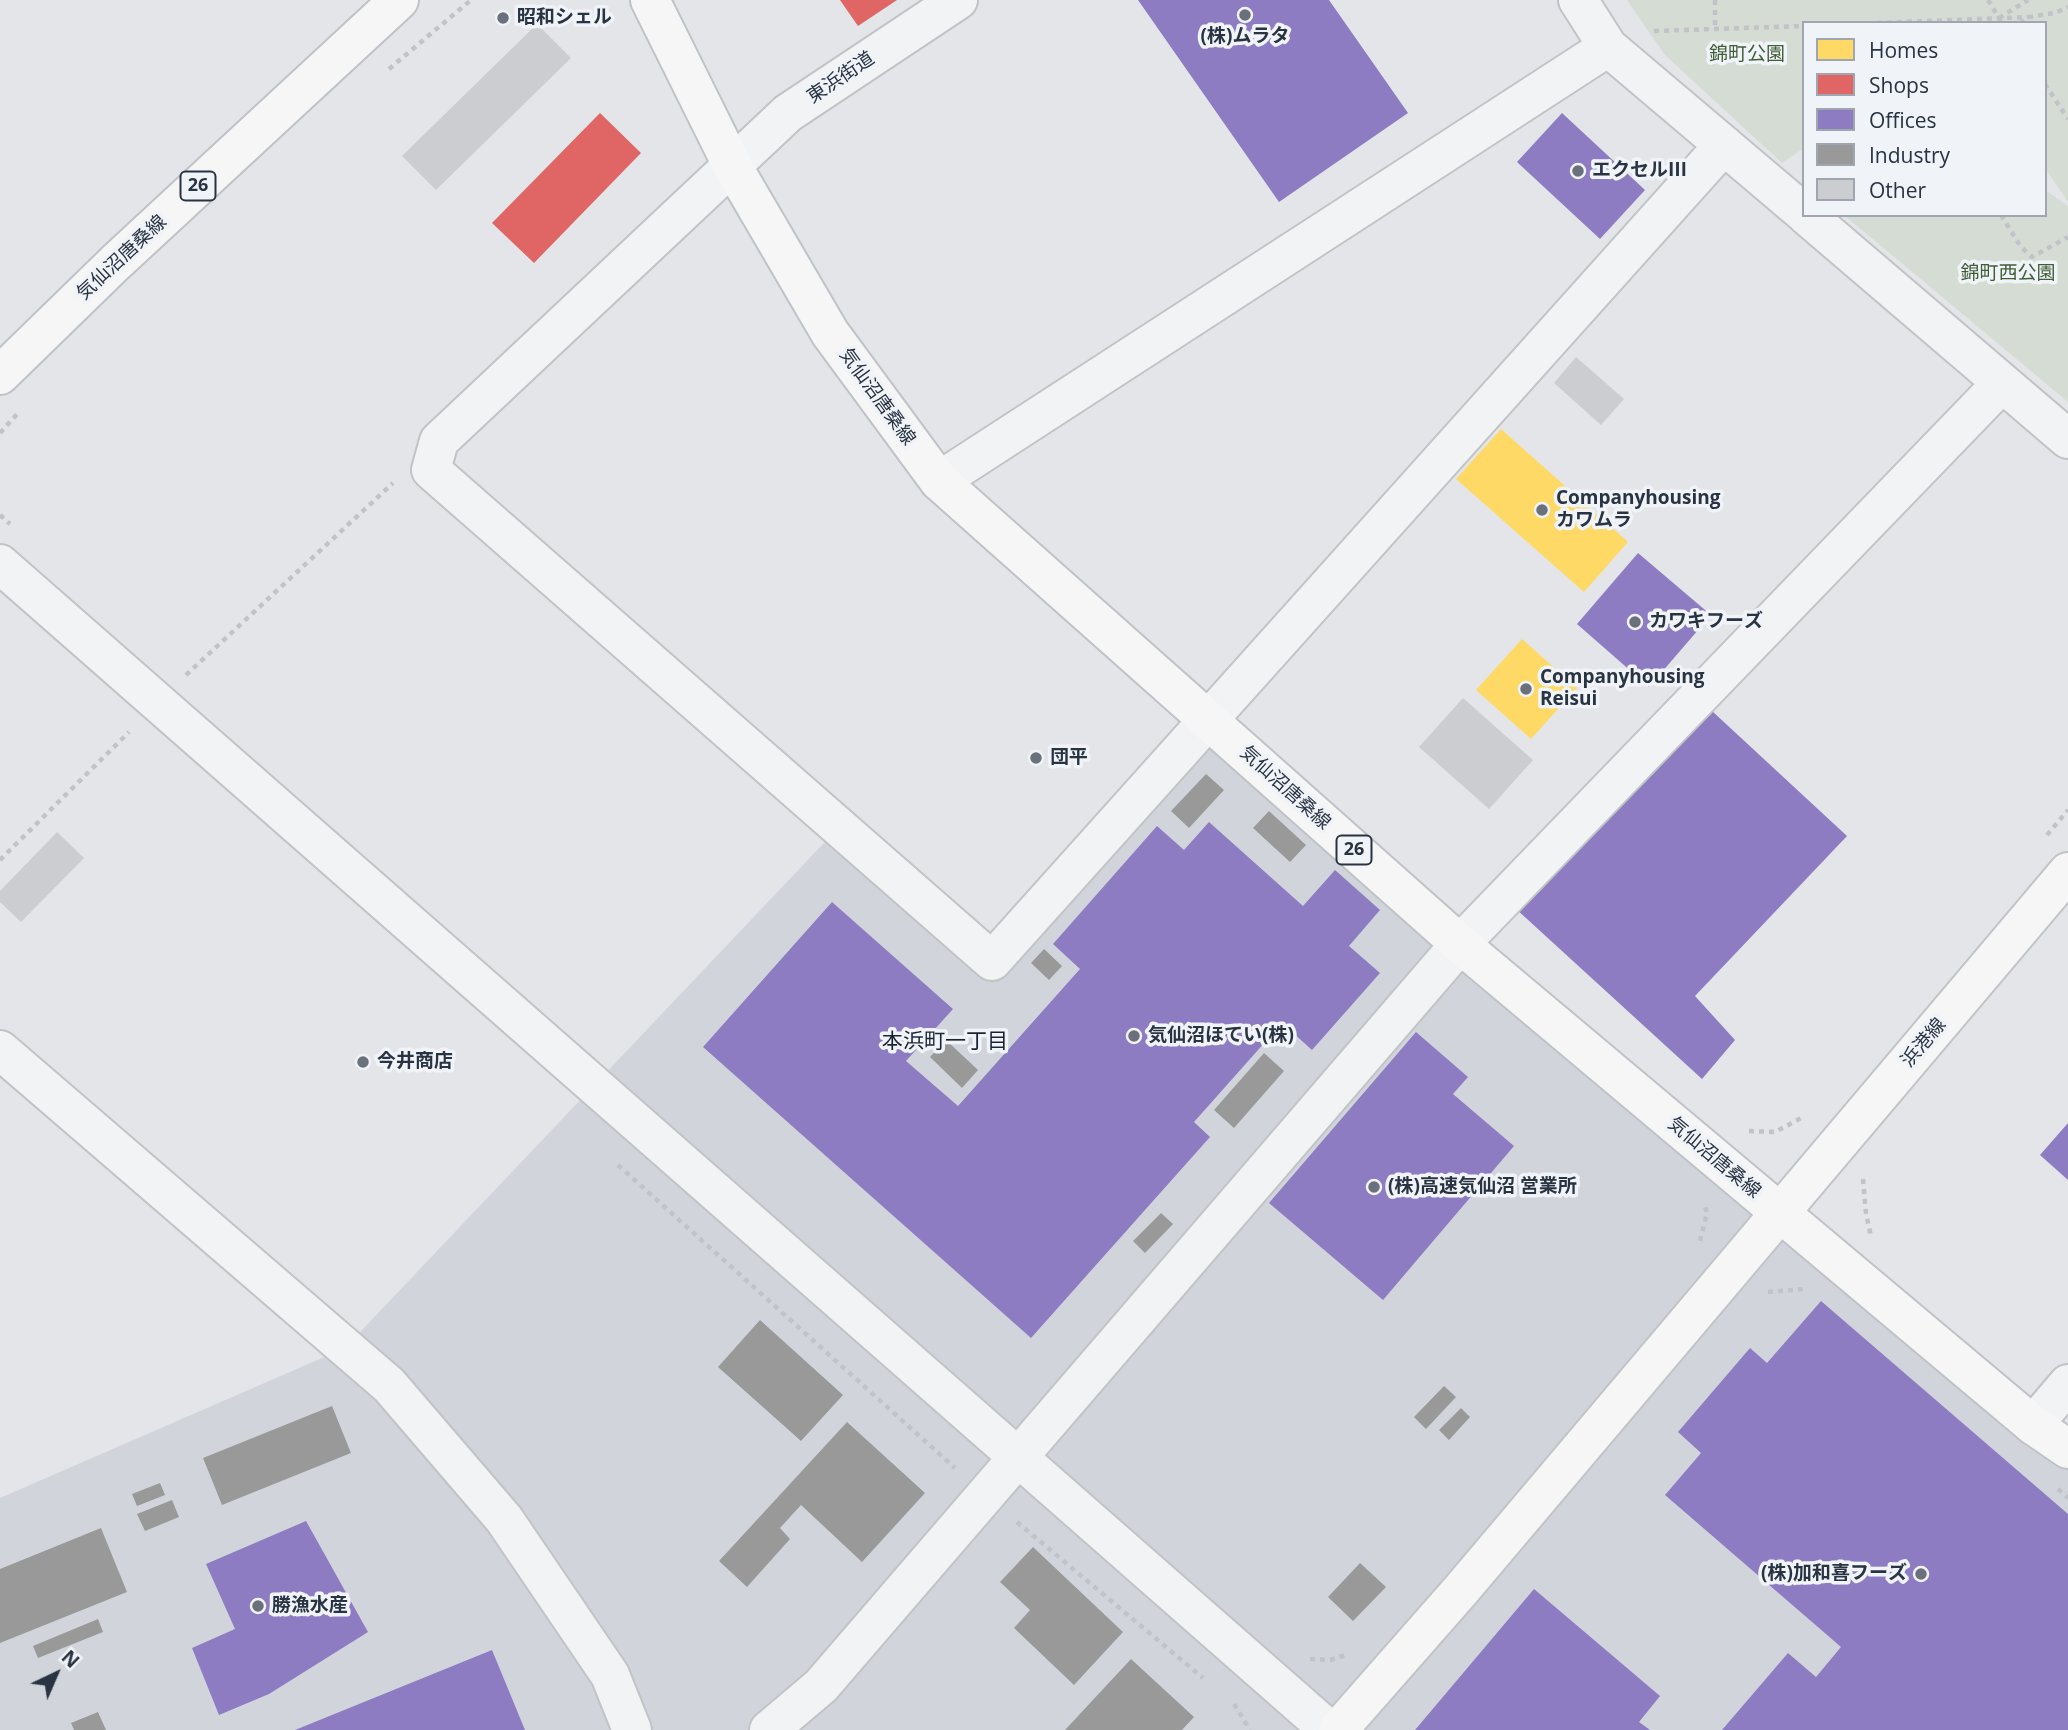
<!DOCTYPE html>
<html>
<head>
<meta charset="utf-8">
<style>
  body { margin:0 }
  #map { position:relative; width:2068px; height:1730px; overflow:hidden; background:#e3e5e8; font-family:"Open Sans",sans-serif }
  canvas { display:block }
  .legend { position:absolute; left:1802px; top:21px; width:245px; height:196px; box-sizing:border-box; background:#f0f3f7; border:2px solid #a0a6af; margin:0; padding:9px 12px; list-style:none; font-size:21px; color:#293342 }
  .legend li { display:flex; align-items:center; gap:14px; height:35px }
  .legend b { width:35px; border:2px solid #a0a6af }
  .north { position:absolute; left:21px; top:1639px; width:70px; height:70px; -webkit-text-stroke:5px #f0f3f7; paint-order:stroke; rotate:44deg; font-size:19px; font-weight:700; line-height:28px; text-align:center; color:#293342 }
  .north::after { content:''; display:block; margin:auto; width:24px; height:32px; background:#293342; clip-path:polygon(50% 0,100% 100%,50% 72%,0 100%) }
</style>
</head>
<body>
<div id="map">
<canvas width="2068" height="1730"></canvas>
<ul class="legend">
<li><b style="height:19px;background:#ffd966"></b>Homes</li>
<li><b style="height:19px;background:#e06666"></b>Shops</li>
<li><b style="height:19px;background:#8e7cc3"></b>Offices</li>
<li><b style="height:19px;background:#999"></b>Industry</li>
<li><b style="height:19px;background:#cbcdd0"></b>Other</li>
</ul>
<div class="north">N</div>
</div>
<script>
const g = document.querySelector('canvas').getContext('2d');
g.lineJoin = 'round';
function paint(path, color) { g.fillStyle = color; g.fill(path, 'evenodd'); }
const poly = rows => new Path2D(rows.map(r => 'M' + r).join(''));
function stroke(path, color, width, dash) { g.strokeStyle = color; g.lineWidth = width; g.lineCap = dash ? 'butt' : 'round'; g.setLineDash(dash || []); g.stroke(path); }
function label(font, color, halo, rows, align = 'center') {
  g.font = font + ' "Open Sans","Noto Sans JP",sans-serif'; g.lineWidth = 7; g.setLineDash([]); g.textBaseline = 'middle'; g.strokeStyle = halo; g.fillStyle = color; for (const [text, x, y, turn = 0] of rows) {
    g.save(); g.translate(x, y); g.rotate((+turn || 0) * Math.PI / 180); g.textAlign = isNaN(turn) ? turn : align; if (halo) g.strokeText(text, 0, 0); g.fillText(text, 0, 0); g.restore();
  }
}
const built = poly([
  [1209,720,2068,1452,2068,1730,0,1730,0,1498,345,1348,839,827,992,960]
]);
const green = poly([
  [1627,0,2068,0,2068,202,2045,168,2045,23,1804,23,1804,148,1782,163,1665,55],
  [2045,190,2068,206,2068,402,1844,215,2045,215]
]);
const homes = poly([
  [1501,429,1628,542,1584,592,1456,479],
  [1522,639,1577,688,1531,739,1476,690]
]);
const shops = poly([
  [840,0,897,0,858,26],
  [600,113,641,153,534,263,492,223]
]);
const offices = poly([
  [1138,0,1329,0,1408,113,1279,202],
  [1562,113,1645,190,1600,239,1517,162],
  [1638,553,1711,615,1649,687,1577,624],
  [1712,711,1847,836,1695,996,1735,1040,1702,1079,1515,908],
  [1209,822,1303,906,1335,870,1380,910,1349,946,1380,973,1312,1050,1282,1023,1194,1122,1210,1137,1031,1338,703,1047,832,902,953,1009,906,1061,958,1106,1080,969,1053,944,1157,826,1184,850],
  [1416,1032,1468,1077,1453,1094,1514,1146,1383,1300,1269,1203],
  [2068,1123,2068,1180,2040,1155],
  [1821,1301,2068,1514,2068,1730,1722,1730,1788,1653,1816,1677,1841,1647,1665,1495,1701,1453,1678,1432,1750,1348,1767,1363],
  [306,1521,368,1632,269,1694,219,1715,192,1648,235,1629,206,1564],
  [1534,1589,1660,1696,1639,1722,1650,1730,1415,1730],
  [492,1650,525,1730,295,1730]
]);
const industry = poly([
  [1206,774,1224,790,1189,828,1171,811],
  [1269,811,1306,845,1290,862,1253,828],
  [1044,949,1062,966,1049,980,1031,963],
  [946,1040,978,1070,962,1088,930,1057],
  [1264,1053,1284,1071,1234,1128,1214,1110],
  [1161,1213,1173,1224,1145,1253,1133,1241],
  [760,1320,843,1395,801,1441,718,1367],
  [1444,1386,1456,1397,1426,1429,1414,1417],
  [332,1406,351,1453,222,1505,203,1458],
  [1461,1408,1470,1417,1449,1440,1439,1430],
  [847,1422,925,1493,862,1562,801,1505,780,1528,790,1539,747,1587,719,1561],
  [160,1483,165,1495,137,1506,132,1494],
  [172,1500,179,1517,145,1531,137,1514],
  [101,1528,127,1592,0,1643,0,1569],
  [1033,1547,1123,1632,1074,1685,1014,1628,1030,1610,1000,1582],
  [1360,1563,1386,1587,1353,1621,1328,1597],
  [98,1619,103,1632,38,1658,33,1646],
  [1131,1659,1194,1717,1182,1730,1065,1730],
  [98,1712,106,1730,74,1730,71,1723]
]);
const building = poly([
  [537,24,571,58,436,190,402,156],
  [1576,357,1624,399,1601,425,1554,383],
  [1463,698,1533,760,1489,809,1419,747],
  [57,832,84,858,21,922,0,902,0,891]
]);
const path = poly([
  [1715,0,1715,29],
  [1988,0,2002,23],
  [1999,18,2028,0],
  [1877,23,2029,17],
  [2020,23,2029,17,2055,13,2068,7],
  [1654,31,1804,26],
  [389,69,471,0],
  [2045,84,2068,119],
  [2001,215,2021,247,2032,257,2068,237],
  [0,433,18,413],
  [0,515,10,524],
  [186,675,393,483],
  [2047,835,2068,810],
  [0,860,129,732],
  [1749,1131,1775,1132,1803,1117],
  [618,1165,955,1468],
  [1863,1179,1866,1214,1871,1236],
  [1700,1241,1707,1213,1705,1206],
  [1768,1292,1804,1289],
  [2058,1489,2068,1498],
  [1017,1522,1203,1678],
  [1310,1659,1330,1660,1349,1654],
  [1234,1704,1250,1730]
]);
const street = poly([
  [958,0,788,113,439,441,431,470,992,961,1724,145],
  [1578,0,1608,47,1804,213],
  [1806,215,2068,439],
  [939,481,1608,47],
  [0,564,1329,1730],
  [0,1050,389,1385,504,1519,610,1675,632,1730],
  [2033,1425,2068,1384],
  [769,1730,821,1686,1460,944,2002,383]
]);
const secondary = poly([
  [1338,1730,1461,1590,2068,872]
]);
const primary = poly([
  [650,0,733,167,830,333,939,481,1460,944,2033,1425,2068,1449],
  [0,375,115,263,399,0]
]);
const markers = [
  [1245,15,7,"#6a717c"],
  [503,18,7,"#6a717c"],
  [1578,171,7,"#6a717c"],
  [1542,510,7,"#6a717c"],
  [1635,622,7,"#6a717c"],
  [1526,689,7,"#6a717c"],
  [1036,758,7,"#6a717c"],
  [1134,1036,7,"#6a717c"],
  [363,1062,7,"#6a717c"],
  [1374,1187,7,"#6a717c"],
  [1921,1574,7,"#6a717c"],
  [258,1606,7,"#6a717c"]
];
const shields = [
  [198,186,35],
  [1354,850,35]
];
const shieldNames = [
  ["26",198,186],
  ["26",1354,850]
];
const poiNames = [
  ["昭和シェル",517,18],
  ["(株)ムラタ",1245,37,"center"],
  ["エクセルⅢ",1592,171],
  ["Companyhousing",1556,499],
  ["カワムラ",1556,521],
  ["カワキフーズ",1649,622],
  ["Companyhousing",1540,678],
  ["Reisui",1540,700],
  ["団平",1050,758],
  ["気仙沼ほてい(株)",1148,1036],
  ["今井商店",377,1062],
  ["(株)高速気仙沼 営業所",1388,1187],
  ["(株)加和喜フーズ",1907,1574,"right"],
  ["勝漁水産",272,1606]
];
const parkNames = [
  ["錦町公園",1747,55],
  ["錦町西公園",2008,274]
];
const streetNames = [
  ["東浜街道",841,78,-34],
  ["気仙沼唐桑線",122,258,-43],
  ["気仙沼唐桑線",877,397,54],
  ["気仙沼唐桑線",1285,788,42],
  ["浜港線",1924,1043,-50],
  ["気仙沼唐桑線",1714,1158,40]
];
const neighbourhoodNames = [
  ["本浜町一丁目",945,1042]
];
paint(built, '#d1d5db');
paint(green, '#d4dcd3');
paint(homes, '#ffd966');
paint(shops, '#e06666');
paint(offices, '#8e7cc3');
paint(industry, '#999');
paint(building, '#cbcdd0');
stroke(street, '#c1c3c6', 42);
stroke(secondary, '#c1c3c6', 42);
stroke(primary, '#bfc2c6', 42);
stroke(path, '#c2c3c8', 4.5, [5, 5]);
stroke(street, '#f2f3f5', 38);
stroke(secondary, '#f6f6f7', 38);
stroke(primary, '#f6f6f7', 38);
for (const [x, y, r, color] of markers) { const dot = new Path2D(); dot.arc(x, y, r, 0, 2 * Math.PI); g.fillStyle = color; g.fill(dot); stroke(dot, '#f0f3f7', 2.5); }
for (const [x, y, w] of shields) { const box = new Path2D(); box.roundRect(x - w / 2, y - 14.5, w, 29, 5); g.fillStyle = '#f0f3f7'; g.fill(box); stroke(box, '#293342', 2); }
label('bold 18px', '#293342', null, shieldNames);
label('bold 19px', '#293342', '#f0f3f7', poiNames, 'left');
label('19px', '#3f5d36', '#f0f3f7', parkNames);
label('19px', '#293342', '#f0f3f7', streetNames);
label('21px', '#1b2432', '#f0f3f7', neighbourhoodNames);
</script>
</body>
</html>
